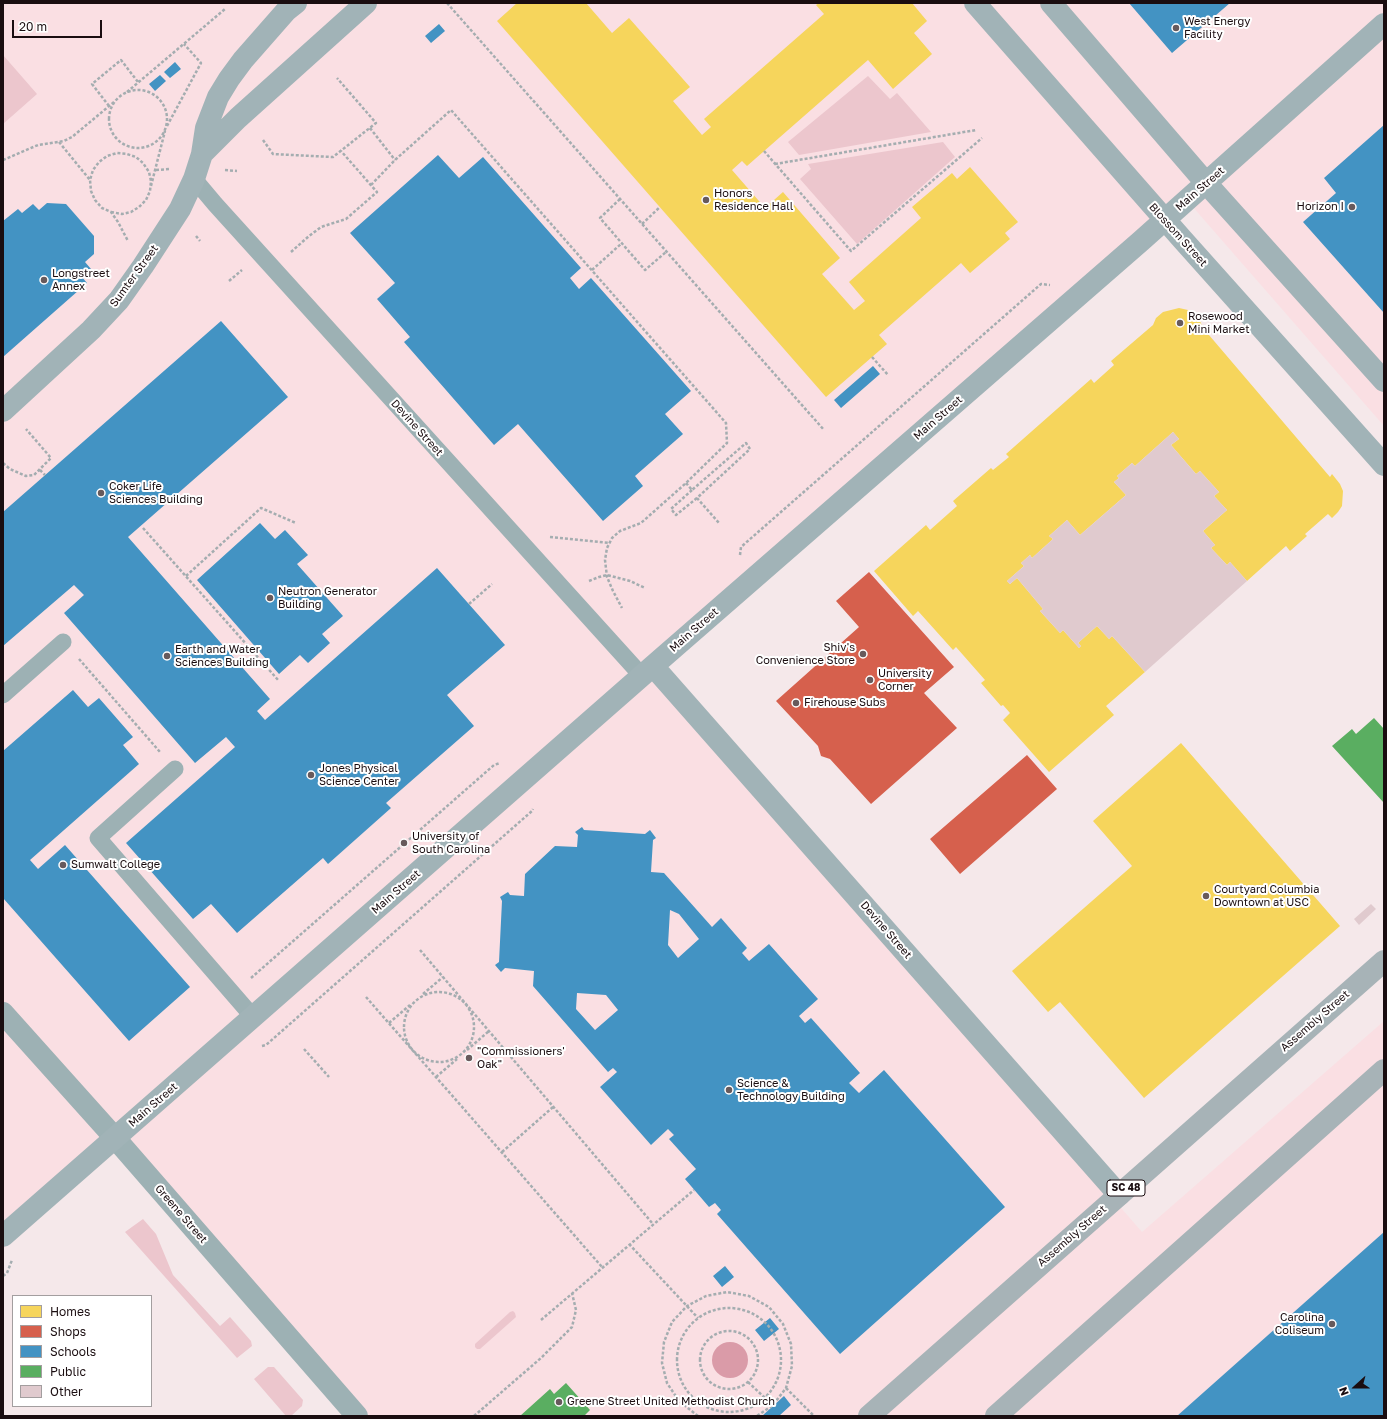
<!DOCTYPE html>
<html>
<head>
<meta charset="utf-8">
<style>
  body { margin:0 }
  #map { position:relative; width:1387px; height:1419px; overflow:hidden; background:#f5e8ea; font-family:"Golos Text",sans-serif }
  canvas { display:block }
  .frame { position:absolute; inset:0; border:4px solid #1a0d10; pointer-events:none }
  .legend { position:absolute; left:12px; top:1295px; width:140px; height:112px; box-sizing:border-box; background:#fff; border:1px solid #a39e9f; margin:0; padding:5px 7px; list-style:none; font-size:12px; color:#1a0d10 }
  .legend li { display:flex; align-items:center; gap:8px; height:20px }
  .legend b { width:20px; border:1px solid #a39e9f }
  .north { position:absolute; left:1335px; top:1367px; width:40px; height:40px; -webkit-text-stroke:3px #fff; paint-order:stroke; rotate:249deg; font-size:11px; font-weight:700; line-height:16px; text-align:center; color:#1a0d10 }
  .north::after { content:''; display:block; margin:auto; width:14px; height:18px; background:#1a0d10; clip-path:polygon(50% 0,100% 100%,50% 72%,0 100%) }
  .scale { position:absolute; left:12px; top:20px; width:90px; height:18px; box-sizing:border-box; border:2px solid #1a0d10; border-top:0; padding-left:5px; font-size:12px; line-height:14px; white-space:nowrap; color:#1a0d10; -webkit-text-stroke:3px #fff; paint-order:stroke }
</style>
</head>
<body>
<div id="map">
<canvas width="1387" height="1419"></canvas>
<div class="frame"></div>
<ul class="legend">
<li><b style="height:11px;background:#f6d55c"></b>Homes</li>
<li><b style="height:11px;background:#d6604d"></b>Shops</li>
<li><b style="height:11px;background:#4393c3"></b>Schools</li>
<li><b style="height:11px;background:#5aae61"></b>Public</li>
<li><b style="height:11px;background:#e0cace"></b>Other</li>
</ul>
<div class="north">N</div>
<div class="scale">20 m</div>
</div>
<script>
const g = document.querySelector('canvas').getContext('2d');
g.lineJoin = 'round';
function paint(path, color) { g.fillStyle = color; g.fill(path, 'evenodd'); }
const poly = rows => new Path2D(rows.map(r => 'M' + r).join(''));
function stroke(path, color, width, dash) { g.strokeStyle = color; g.lineWidth = width; g.lineCap = dash ? 'butt' : 'round'; g.setLineDash(dash || []); g.stroke(path); }
function label(font, color, halo, rows, align = 'center') {
  g.font = font + ' "Golos Text",sans-serif'; g.lineWidth = 4; g.setLineDash([]); g.textBaseline = 'middle'; g.strokeStyle = halo; g.fillStyle = color; for (const [text, x, y, turn = 0] of rows) {
    g.save(); g.translate(x, y); g.rotate((+turn || 0) * Math.PI / 180); g.textAlign = isNaN(turn) ? turn : align; if (halo) g.strokeText(text, 0, 0); g.fillText(text, 0, 0); g.restore();
  }
}
const built = poly([
  [3,3,1384,3,1384,426,1185,198,650,666,1142,1232,1384,1021,1384,1416,350,1416,115,1152,3,1249]
]);
const green = poly([
  [3,55,37,94,3,124],
  [868,76,890,99,897,93,931,132,799,155,788,142],
  [943,142,955,157,857,244,800,179,811,169,808,164],
  [143,1219,156,1234,173,1275,220,1326,230,1317,251,1341,252,1346,237,1358,125,1232],
  [513,1311,515,1313,516,1317,480,1349,477,1349,475,1347,475,1344,510,1312],
  [268,1367,274,1367,303,1400,302,1406,291,1416,286,1416,254,1379]
]);
const water = poly([
  '712 1360a18 18 0 1 1 36 0a18 18 0 1 1-36 0Z'
]);
const homes = poly([
  [517,3,586,3,612,33,629,18,690,87,673,101,702,135,711,127,704,119,824,14,816,5,819,3,912,3,927,21,914,33,932,54,893,89,868,60,747,166,742,161,732,170,765,208,783,192,840,258,822,274,854,310,865,301,849,282,921,218,912,207,952,173,957,179,970,167,1018,222,1005,233,1010,239,970,273,961,263,879,335,887,344,826,397,497,21],
  [1179,308,1188,310,1194,314,1200,321,1203,328,1330,477,1332,474,1340,484,1343,491,1342,506,1338,512,1332,518,1328,514,1305,534,1307,536,1290,551,1286,546,1247,581,1230,562,1227,565,1211,548,1215,545,1203,531,1227,510,1214,496,1219,492,1200,471,1196,474,1171,445,1179,439,1173,432,1135,466,1132,463,1117,476,1119,478,1114,482,1126,495,1080,535,1067,520,1049,536,1053,539,1032,558,1030,555,1021,563,1024,566,1007,581,1010,584,1017,578,1043,609,1040,611,1060,633,1063,630,1079,648,1081,646,1078,643,1097,626,1109,639,1112,636,1145,672,1106,706,1114,715,1049,772,1003,720,1010,713,1003,705,1001,706,981,683,985,680,956,647,953,650,918,611,913,616,874,571,926,525,930,530,957,506,953,501,991,468,993,470,1009,457,1006,454,1091,379,1094,383,1114,365,1111,361,1153,325,1156,318,1163,312],
  [1181,743,1340,926,1144,1098,1060,1002,1048,1012,1012,971,1132,866,1093,821]
]);
const shops = poly([
  [869,572,954,667,924,693,957,728,871,804,830,759,821,756,818,746,776,701,859,627,836,601],
  [1027,755,1057,789,960,874,930,839]
]);
const schools = poly([
  [1129,3,1230,3,1172,53],
  [439,24,445,31,431,43,425,36],
  [175,62,181,69,170,78,164,72],
  [160,75,166,81,155,91,149,84],
  [1384,125,1384,313,1303,222,1336,193,1324,178],
  [438,155,459,178,483,157,581,268,570,278,579,289,591,278,691,391,665,414,683,434,635,476,643,486,603,521,518,424,494,445,404,342,410,337,377,299,395,283,350,233],
  [47,203,66,204,94,236,94,254,85,262,91,269,82,277,87,283,3,357,3,221,18,209,22,213,33,204,39,210],
  [221,321,288,397,128,537,270,699,257,711,265,720,437,568,505,645,447,695,474,726,386,803,391,808,328,864,323,858,237,933,211,904,193,919,126,843,235,747,226,737,195,763,64,613,84,595,74,585,3,646,3,512],
  [873,366,880,374,841,408,834,400],
  [260,523,275,539,285,530,308,555,297,564,343,616,322,634,330,643,308,663,300,655,279,674,197,580],
  [73,690,88,707,99,698,133,737,123,745,139,764,30,860,38,869,65,845,190,987,129,1041,3,898,3,751],
  [582,827,584,830,645,834,650,830,656,838,653,840,651,872,664,873,712,927,721,918,747,948,742,953,749,961,769,944,818,999,799,1016,805,1023,811,1018,860,1073,849,1083,859,1093,884,1070,1005,1207,840,1354,717,1214,721,1210,715,1203,709,1207,685,1179,696,1169,669,1139,674,1135,668,1129,651,1145,600,1087,617,1072,613,1068,608,1072,533,986,534,971,505,968,501,972,495,965,499,962,502,901,500,897,508,892,510,895,524,896,525,874,555,846,577,847,578,835,575,832],
  [670,910,679,914,699,939,678,958,668,945],
  [577,993,606,995,618,1010,595,1030,576,1009],
  [1384,1232,1384,1416,1177,1416],
  [725,1266,734,1277,722,1287,713,1276],
  [770,1318,779,1329,764,1341,755,1330],
  [784,1396,791,1405,779,1416,762,1416]
]);
const public = poly([
  [1374,718,1384,729,1384,803,1332,746,1352,729,1356,734],
  [566,1383,590,1410,584,1416,520,1416,550,1389,554,1394]
]);
const building = poly([
  [1173,432,1179,439,1171,445,1196,474,1200,471,1219,492,1214,496,1227,510,1203,531,1215,545,1211,548,1227,565,1230,562,1247,581,1145,672,1112,636,1109,639,1097,626,1078,643,1081,646,1079,648,1063,630,1060,633,1040,611,1043,609,1017,578,1010,584,1007,581,1024,566,1021,563,1030,555,1032,558,1053,539,1049,536,1067,520,1080,535,1126,495,1114,482,1119,478,1117,476,1132,463,1135,466],
  [1371,904,1376,909,1359,925,1354,919]
]);
const path = poly([
  [447,3,824,430],
  '109 119a29 29 0 1 1 58 0a29 29 0 1 1-58 0Z',
  [127,92,225,9],
  [109,106,92,84,121,60,138,82],
  [167,126,201,63,184,44],
  [370,128,395,160],
  [263,140,273,154,333,157,376,123,337,78],
  [59,142,90,180],
  [764,151,851,251,982,138],
  [3,160,38,145,64,141,72,137,114,102],
  [775,164,976,130],
  [156,170,170,169],
  [225,170,237,171],
  [371,185,395,160,451,110,726,423,727,443,686,483,641,523,620,531,612,538,607,548,605,560,607,577,613,591,622,608],
  [151,186,165,131],
  [620,199,600,218,645,270,666,252],
  [111,212,122,214,131,212,139,207,146,200,150,191,151,181,149,172,143,163,136,157,127,154,117,153,107,156,99,162,93,170,90,180,91,191,95,200,102,208,111,212,118,222,128,241],
  [642,224,660,207],
  [196,236,200,241],
  [291,252,309,236,321,227,346,219,377,192,341,151],
  [592,270,622,243],
  [229,281,242,270],
  [872,357,888,375],
  [3,463,10,469,26,476,34,475,51,458,26,429],
  [40,470,45,475],
  [686,483,692,490,746,443,750,449,697,498,719,523],
  [692,490,671,509,676,515,697,498],
  [143,528,279,681],
  [550,537,610,543],
  [740,555,741,547,1041,284,1050,285],
  [186,576,261,508,296,523],
  [589,581,599,577,607,575,630,581,645,588],
  [469,604,492,584],
  [79,659,160,752],
  [420,950,653,1224],
  [251,978,494,765,500,763],
  '404 1027a35 35 0 1 1 70 0a35 35 0 1 1-70 0Z',
  [423,994,443,977],
  [366,997,602,1267],
  [389,1023,410,1005],
  [262,1046,266,1045,532,811,533,809],
  [304,1049,329,1077],
  [467,1050,489,1031],
  [436,1077,457,1059],
  [502,1152,553,1107],
  [629,1244,698,1318],
  [3,1276,7,1273,12,1260],
  '677 1360a52 52 0 1 1 104 0a52 52 0 1 1-104 0Z',
  [541,1320,694,1190],
  '700 1360a29 29 0 1 1 58 0a29 29 0 1 1-58 0Z',
  [748,1382,765,1398],
  [786,1388,813,1415],
  [474,1416,541,1358,572,1327,576,1310,572,1293],
  [698,1416,679,1401,667,1383,662,1363,664,1342,672,1322,687,1306,706,1296,727,1292,749,1296,769,1307,783,1324,791,1344,792,1366,786,1388,773,1405,757,1416]
]);
const lane = poly([
  [194,179,215,204,642,676],
  [3,695,63,642],
  [175,769,98,838,253,1017]
]);
const street = poly([
  [3,1013,115,1138,357,1416]
]);
const secondary = poly([
  [975,3,1182,239,1384,465],
  [1051,3,1206,183,1384,381],
  [202,154,238,118,366,3],
  [3,411,91,330,119,300,143,266,180,209,194,179,202,154,206,128,218,97,229,79,243,60,286,11,296,3],
  [653,666,1119,1195],
  [3,1236,653,666,1141,241,1384,24]
]);
const primary = poly([
  [869,1416,1384,961],
  [996,1416,1384,1070]
]);
const markers = [
  [1176,28,4,"#675a5c"],
  [706,200,4,"#675a5c"],
  [1352,207,4,"#675a5c"],
  [44,280,4,"#675a5c"],
  [1180,323,4,"#675a5c"],
  [101,493,4,"#675a5c"],
  [270,598,4,"#675a5c"],
  [863,654,4,"#675a5c"],
  [167,656,4,"#675a5c"],
  [870,680,4,"#675a5c"],
  [796,703,4,"#675a5c"],
  [311,775,4,"#675a5c"],
  [404,843,4,"#675a5c"],
  [63,865,4,"#675a5c"],
  [1206,896,4,"#675a5c"],
  [469,1058,4,"#675a5c"],
  [729,1090,4,"#675a5c"],
  [1332,1324,4,"#675a5c"],
  [559,1402,4,"#675a5c"]
];
const shields = [
  [1126,1188,38]
];
const shieldNames = [
  ["SC 48",1126,1188]
];
const poiNames = [
  ["West Energy",1184,22],
  ["Facility",1184,35],
  ["Honors",714,194],
  ["Residence Hall",714,207],
  ["Horizon I",1344,207,"right"],
  ["Longstreet",52,274],
  ["Annex",52,287],
  ["Rosewood",1188,317],
  ["Mini Market",1188,330],
  ["Coker Life",109,487],
  ["Sciences Building",109,500],
  ["Neutron Generator",278,592],
  ["Building",278,605],
  ["Shiv's",855,648,"right"],
  ["Convenience Store",855,661,"right"],
  ["Earth and Water",175,650],
  ["Sciences Building",175,663],
  ["University",878,674],
  ["Corner",878,687],
  ["Firehouse Subs",804,703],
  ["Jones Physical",319,769],
  ["Science Center",319,782],
  ["University of",412,837],
  ["South Carolina",412,850],
  ["Sumwalt College",71,865],
  ["Courtyard Columbia",1214,890],
  ["Downtown at USC",1214,903],
  ["\"Commissioners'",477,1052],
  ["Oak\"",477,1065],
  ["Science &",737,1084],
  ["Technology Building",737,1097],
  ["Carolina",1324,1318,"right"],
  ["Coliseum",1324,1331,"right"],
  ["Greene Street United Methodist Church",567,1402]
];
const streetNames = [
  ["Main Street",1200,189,-41],
  ["Blossom Street",1178,235,48],
  ["Sumter Street",134,276,-54],
  ["Main Street",938,418,-41],
  ["Devine Street",417,428,48],
  ["Main Street",694,630,-41],
  ["Main Street",396,892,-41],
  ["Devine Street",886,930,49],
  ["Assembly Street",1315,1021,-41],
  ["Main Street",153,1105,-41],
  ["Greene Street",181,1214,49],
  ["Assembly Street",1072,1236,-41]
];
paint(built, '#fadfe3');
paint(green, '#ecc6cd');
paint(water, '#da9ba8');
paint(homes, '#f6d55c');
paint(shops, '#d6604d');
paint(schools, '#4393c3');
paint(public, '#5aae61');
paint(building, '#e0cace');
stroke(path, '#a4adb0', 2.5, [3, 2]);
stroke(lane, '#9db1b4', 17);
stroke(street, '#9db1b4', 22);
stroke(secondary, '#a1b3b7', 22);
stroke(primary, '#a7b3b7', 22);
for (const [x, y, r, color] of markers) { const dot = new Path2D(); dot.arc(x, y, r, 0, 2 * Math.PI); g.fillStyle = color; g.fill(dot); stroke(dot, '#fff', 1.5); }
for (const [x, y, w] of shields) { const box = new Path2D(); box.roundRect(x - w / 2, y - 8, w, 16, 3); g.fillStyle = '#fff'; g.fill(box); stroke(box, '#1a0d10', 1); }
label('bold 10px', '#1a0d10', null, shieldNames);
label('11px', '#1a0d10', '#fff', poiNames, 'left');
label('11px', '#1a0d10', '#fff', streetNames);
</script>
</body>
</html>
